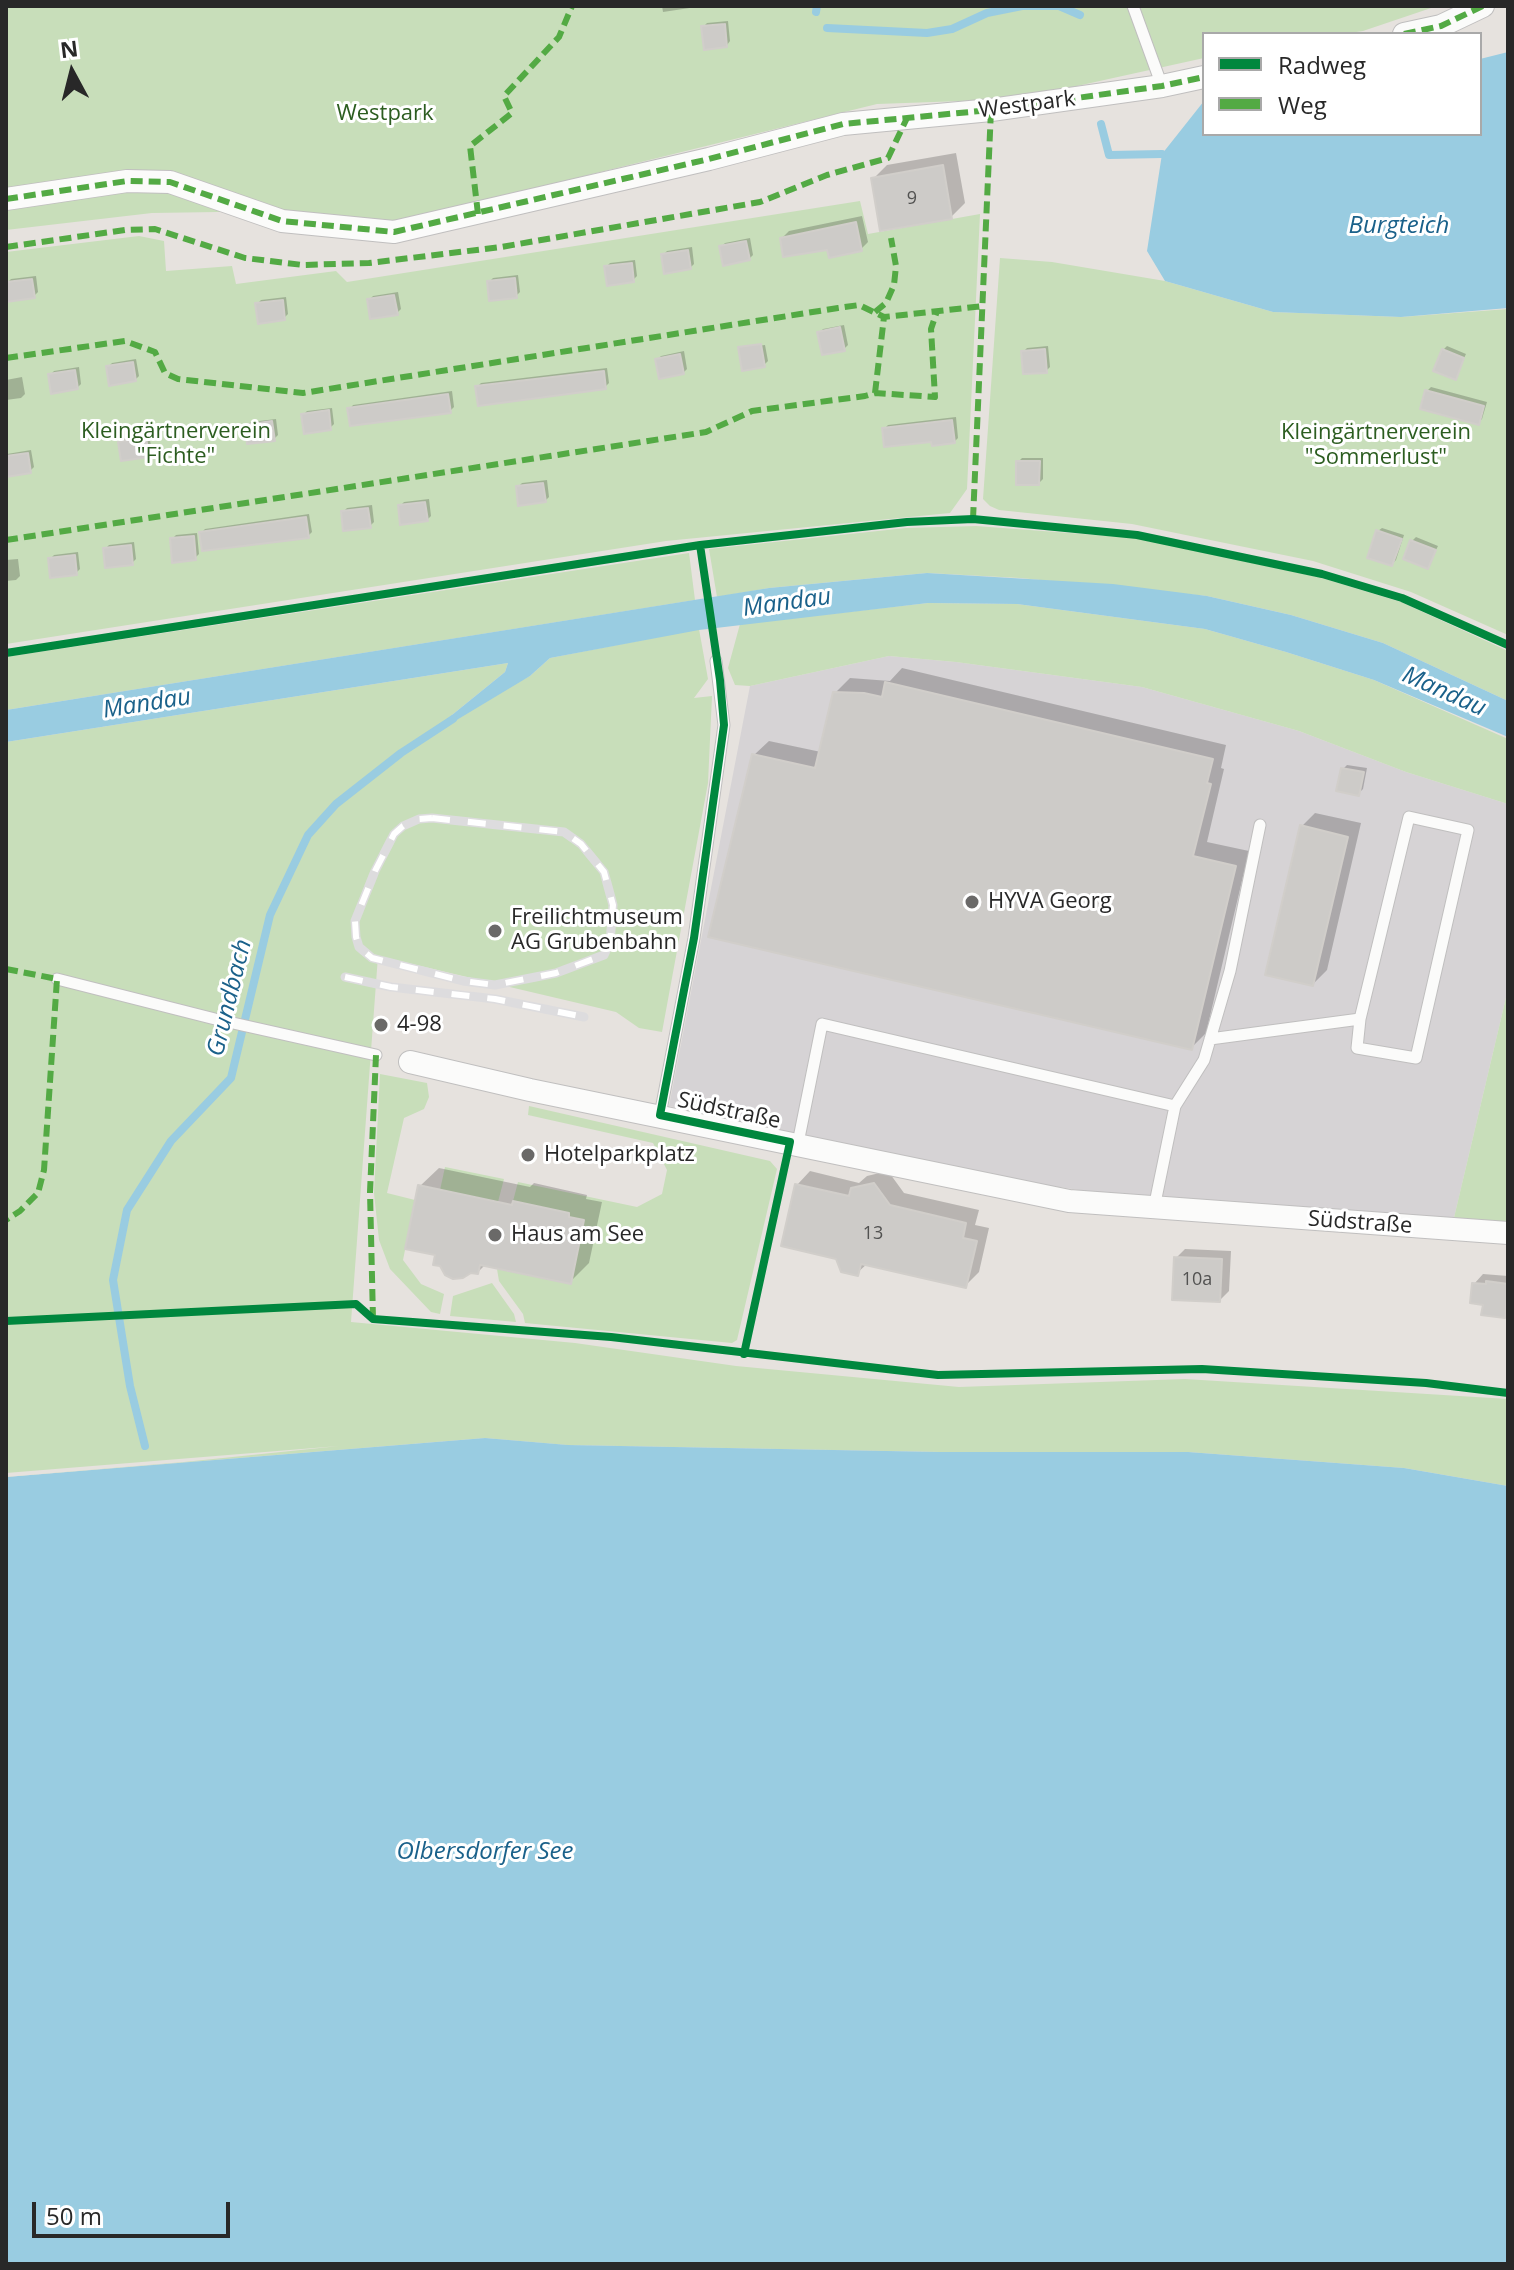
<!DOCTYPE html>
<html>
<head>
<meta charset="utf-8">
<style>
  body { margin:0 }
  #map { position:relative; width:1514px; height:2270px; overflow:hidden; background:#e6e2de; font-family:"Open Sans",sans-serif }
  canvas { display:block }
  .frame { position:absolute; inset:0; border:8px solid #282828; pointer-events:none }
  .legend { position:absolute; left:1202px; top:32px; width:280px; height:104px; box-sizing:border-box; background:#fff; border:2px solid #a9a9a9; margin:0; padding:10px 14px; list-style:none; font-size:24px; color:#282828 }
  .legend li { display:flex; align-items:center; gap:16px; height:40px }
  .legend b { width:40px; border:2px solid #a9a9a9 }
  .north { position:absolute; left:32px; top:32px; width:80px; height:80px; -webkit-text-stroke:6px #fff; paint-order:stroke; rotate:353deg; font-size:22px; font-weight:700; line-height:32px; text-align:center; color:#282828 }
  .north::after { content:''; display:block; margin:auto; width:28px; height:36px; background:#282828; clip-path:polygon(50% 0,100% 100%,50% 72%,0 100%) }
  .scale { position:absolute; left:32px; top:2202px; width:198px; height:36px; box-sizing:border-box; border:4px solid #282828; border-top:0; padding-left:10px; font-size:24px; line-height:28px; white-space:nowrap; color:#282828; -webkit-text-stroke:6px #fff; paint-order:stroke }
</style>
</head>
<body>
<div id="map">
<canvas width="1514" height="2270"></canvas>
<div class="frame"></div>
<ul class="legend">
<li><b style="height:10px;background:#00873e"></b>Radweg</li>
<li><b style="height:10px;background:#53aa44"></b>Weg</li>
</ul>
<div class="north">N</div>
<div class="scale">50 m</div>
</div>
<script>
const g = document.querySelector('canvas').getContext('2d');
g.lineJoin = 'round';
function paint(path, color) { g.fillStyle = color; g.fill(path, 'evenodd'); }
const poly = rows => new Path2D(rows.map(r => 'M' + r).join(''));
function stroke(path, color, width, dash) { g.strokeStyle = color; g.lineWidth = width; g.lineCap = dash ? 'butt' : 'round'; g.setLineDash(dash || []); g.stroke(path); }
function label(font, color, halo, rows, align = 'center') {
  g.font = font + ' "Open Sans",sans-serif'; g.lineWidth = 6; g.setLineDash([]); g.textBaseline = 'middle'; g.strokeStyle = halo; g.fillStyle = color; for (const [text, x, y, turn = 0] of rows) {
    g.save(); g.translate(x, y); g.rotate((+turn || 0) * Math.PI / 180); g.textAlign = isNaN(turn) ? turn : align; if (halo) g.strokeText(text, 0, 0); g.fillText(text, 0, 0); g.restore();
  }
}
const industrial = poly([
  [889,656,956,662,1142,687,1299,731,1406,772,1508,804,1508,989,1453,1222,1125,1197,1006,1179,669,1106,750,686]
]);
const green = poly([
  [6,6,1437,6,1363,31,1343,34,1204,34,1204,58,1018,99,877,104,393,223,284,211,152,213,6,230],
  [860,201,868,234,980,214,967,489,950,513,666,541,6,644,6,252,139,236,164,241,166,271,232,266,236,284,336,271,347,282],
  [1000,258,1052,262,1165,281,1273,312,1401,317,1508,309,1508,635,1411,592,1313,561,1132,524,999,510,990,506,983,499],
  [976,526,1136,538,1322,578,1401,602,1508,651,1508,701,1383,643,1291,615,1207,596,1020,578,927,573,769,588,717,597,709,549,906,528],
  [689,553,695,600,6,710,6,657],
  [928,603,1017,604,1205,629,1286,652,1374,680,1508,739,1508,804,1406,772,1299,731,1142,687,956,662,889,656,750,686,735,685,728,668,740,624],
  [699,629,708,679,694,698,712,696,708,783,662,1032,639,1028,616,1012,378,956,351,1322,575,1343,736,1366,959,1387,1185,1379,1508,1399,1508,1486,1404,1468,1188,1452,940,1452,567,1445,485,1438,6,1477,6,742,508,663,505,672,447,719,530,676,550,658],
  [1508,989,1508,1224,1453,1222],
  [380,1074,427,1083,429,1097,424,1109,404,1118,387,1193,415,1200,403,1260,421,1284,444,1294,440,1314,431,1312,390,1269,379,1240,374,1193],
  [529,1106,770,1161,777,1169,737,1340,732,1343,525,1323,523,1314,499,1281,497,1269,571,1284,584,1220,569,1217,569,1213,513,1201,518,1182,637,1207,662,1194,667,1170,653,1143,528,1115],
  [445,1167,504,1179,498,1202,440,1190],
  [492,1283,514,1314,516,1322,450,1316,453,1296]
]);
const water = poly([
  [1508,52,1508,308,1401,317,1273,312,1165,281,1147,251,1162,154,1204,101,1204,134,1480,134,1480,59],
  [927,573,1113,584,1207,596,1291,615,1383,643,1508,701,1508,737,1374,680,1286,652,1205,629,1017,604,928,603,699,630,550,658,530,676,450,724,445,724,447,719,505,672,508,663,6,742,6,710,769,588],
  [485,1438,568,1445,940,1452,1188,1452,1404,1468,1508,1486,1508,2264,6,2264,6,1477]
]);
const pier = poly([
  [339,1446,184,1462,6,1477,6,1473]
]);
const shadow = poly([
  [662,6,703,6,663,12],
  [728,21,730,41,727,45,703,27,707,23],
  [956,153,965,203,951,217,873,179,887,165],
  [862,216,868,242,861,249,782,238,789,231],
  [750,238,753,255,749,259,721,247,725,243],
  [692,247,694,264,690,268,663,255,667,251],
  [635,260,637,276,633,280,606,267,610,263],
  [518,275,520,292,516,296,489,282,493,278],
  [36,276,38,292,34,296,7,283,11,279],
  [398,292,401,309,397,313,369,300,373,296],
  [286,297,288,314,284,318,257,304,261,300],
  [844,325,848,345,844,349,819,333,823,329],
  [765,345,768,361,764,365,740,348],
  [1048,346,1050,367,1046,371,1023,352,1027,348],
  [1447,346,1466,354,1455,377,1443,350],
  [684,351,687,369,683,373,657,360,661,356],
  [136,359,139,376,135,380,108,367,112,363],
  [79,367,81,384,77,388,50,375,54,371],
  [607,368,609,383,605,387,477,387,481,383],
  [22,377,25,394,21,398,6,400,6,380],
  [1431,387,1487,402,1482,419,1478,423,1427,391],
  [452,391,454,407,450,411,350,409,353,405],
  [332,408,334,424,330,428,303,415,307,411],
  [956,417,958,438,954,442,933,440,884,429,888,425],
  [276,419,278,435,274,439,247,425,251,422],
  [149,435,152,451,148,455,120,442,124,438],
  [31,450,34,467,30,471,6,475,7,454],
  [1022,458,1043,458,1043,479,1039,483,1018,462],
  [547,480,549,497,545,501,518,487,522,483],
  [429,499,431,516,427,520,400,506,404,502],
  [372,505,374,522,370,526,343,512,347,508],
  [309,514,312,532,308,536,201,533,205,529],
  [1382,528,1404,535,1396,560,1392,564,1378,531],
  [197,533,199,554,195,558,172,539,176,535],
  [1416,537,1438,546,1428,566,1412,541],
  [134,542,136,559,132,563,105,549,109,545],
  [78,552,80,569,76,573,50,559,54,555],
  [18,559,20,576,16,580,6,581,6,560],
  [902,668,1226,745,1221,768,1224,769,1207,842,1249,851,1206,1033,1191,1048,754,755,769,741,821,752,835,693,850,678,890,681],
  [1347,765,1367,768,1363,789,1359,793,1343,769],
  [1315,813,1361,823,1327,970,1313,984,1302,826],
  [439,1168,530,1187,534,1183,587,1195,586,1199,602,1202,589,1263,570,1282,486,1264,478,1272,437,1254,420,1186],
  [810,1171,859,1183,867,1176,888,1171,904,1193,979,1210,975,1225,989,1228,979,1272,966,1285,867,1264,857,1273,797,1185],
  [1185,1249,1231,1251,1229,1291,1220,1300,1176,1258],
  [1483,1274,1508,1276,1508,1313,1505,1316,1485,1303,1474,1284]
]);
const stream = poly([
  [1059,6,1080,15],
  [816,12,817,6],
  [827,28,927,33,952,29,987,13,1022,6,1057,6],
  [1101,124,1109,155,1162,154],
  [145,1446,130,1386,113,1280,127,1210,171,1141,231,1078,270,915,308,835,336,804,401,753,453,719]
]);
const building = poly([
  [725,24,727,47,704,50,701,26,725,24],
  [943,165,952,219,880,231,871,178,943,165],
  [856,222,862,251,829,258,827,250,783,257,780,238,856,222],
  [746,241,750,260,723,266,719,246,746,241],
  [688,250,691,269,664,274,661,254,688,250],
  [632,263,634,282,607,286,604,266,632,263],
  [515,278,517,298,489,301,487,281,515,278],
  [32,279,35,298,6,302,6,282,32,279],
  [394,295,398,315,370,319,367,299,394,295],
  [283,300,285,320,258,324,255,303,283,300],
  [840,327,845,351,822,355,817,332,840,327],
  [761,344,765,367,742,371,738,347,761,344],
  [1045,349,1047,373,1023,374,1021,351,1045,349],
  [1442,349,1464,358,1456,380,1433,371,1442,349],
  [680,354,684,374,659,379,655,359,680,354],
  [133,362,136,381,109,386,106,366,133,362],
  [75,370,78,389,51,394,48,374,75,370],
  [604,371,606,389,478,406,475,386,604,371],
  [1425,390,1484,406,1479,425,1420,409,1425,390],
  [448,394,451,413,350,426,347,408,448,394],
  [329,410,331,430,304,434,301,414,329,410],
  [952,420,955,443,932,446,931,442,884,447,882,428,952,420],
  [272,421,275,441,247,444,245,425,272,421],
  [146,437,149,457,121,461,118,442,146,437],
  [28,453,31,473,6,477,6,456,28,453],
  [1016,461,1040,461,1039,485,1016,485,1016,461],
  [543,483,546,502,518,506,516,486,543,483],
  [425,502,428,521,400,525,398,505,425,502],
  [368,508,371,528,343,531,341,511,368,508],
  [306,517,309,538,202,551,199,532,306,517],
  [1376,530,1402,539,1392,566,1367,558,1376,530],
  [194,536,196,560,172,563,170,538,194,536],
  [1410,540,1436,550,1428,569,1403,559,1410,540],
  [131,545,133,565,105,568,103,548,131,545],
  [75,555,77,575,50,578,48,558,75,555],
  [885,682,1213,759,1207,783,1211,784,1193,856,1236,866,1192,1050,708,937,752,754,815,768,833,692,864,693,882,697,885,682],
  [1341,768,1364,772,1359,796,1336,791,1341,768],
  [1300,825,1348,837,1313,986,1265,975,1300,825],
  [874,1183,890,1205,966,1223,963,1238,977,1241,966,1288,861,1264,858,1276,841,1272,836,1259,781,1246,795,1184,849,1196,851,1188,874,1183],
  [418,1185,512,1205,513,1201,569,1213,569,1217,584,1220,571,1284,480,1265,478,1274,471,1273,463,1278,453,1279,445,1275,440,1266,433,1265,435,1255,405,1249,418,1185],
  [1174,1257,1222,1259,1220,1302,1172,1300,1174,1257],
  [1486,1281,1508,1284,1505,1318,1481,1315,1483,1305,1470,1303,1472,1283,1486,1284,1486,1281]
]);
const service = poly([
  [1133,6,1162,86],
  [57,979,215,1019,376,1055],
  [1210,1039,1360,1019,1409,817,1468,830,1416,1058,1357,1048,1360,1019],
  [1175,1106,1204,1060,1230,971,1260,825],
  [660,1115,694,938,724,725,716,661],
  [798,1143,822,1024,1175,1106,1154,1208]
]);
const minor = poly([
  [1404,34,1441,26,1483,6],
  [6,199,127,181,170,182,282,221,394,232,709,159,843,124,991,110,1162,86,1204,77],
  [410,1062,530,1090,1069,1201,1508,1233]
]);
const rail = poly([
  [432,818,564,832,581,844,604,872,613,905,610,942,604,955,556,973,495,985,463,981,372,958,359,947,356,937,355,921,375,871,394,834,403,826,419,819,432,818],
  [345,977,391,987,495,999,584,1017]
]);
const quiet = poly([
  [1404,34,1441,26,1483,6],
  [6,199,127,181,170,182,282,221,394,232,709,159,843,124,991,110,1162,86,1204,77],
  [478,214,470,146,512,113,504,96,559,37,572,6],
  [6,247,125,230,155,229,245,258,303,265,369,263,501,247,760,202,827,175,888,158,907,118],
  [875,312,886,303,894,285,896,266,891,238],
  [6,358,125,341,155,352,165,373,178,379,303,393,838,308,859,305,884,317,984,306],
  [875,393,884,317],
  [973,519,991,110],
  [6,540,706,432,752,411,865,396,875,393,935,397,931,329,937,311],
  [6,969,57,979,44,1170,38,1193,20,1211,6,1220],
  [373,1319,370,1192,376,1055]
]);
const cycleway = poly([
  [700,545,720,680,724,725,694,938,660,1115,790,1142,744,1354],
  [6,653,700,545,907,522,973,519,1137,535,1322,574,1402,598,1508,645],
  [6,1321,356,1304,373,1319,611,1337,938,1375,1202,1369,1426,1383,1508,1393]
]);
const markers = [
  [972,902,8,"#6a6968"],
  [495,931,8,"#6a6968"],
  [381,1025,8,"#6a6968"],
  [528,1155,8,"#6a6968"],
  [495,1235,8,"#6a6968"]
];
const numberNames = [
  ["9",912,199],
  ["13",873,1234],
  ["10a",1197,1280]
];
const streetNames = [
  ["Westpark",1027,105,-7],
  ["Südstraße",729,1111,12],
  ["Südstraße",1360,1223,4]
];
const parkNames = [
  ["Westpark",385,114],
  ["Kleingärtnerverein",176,432],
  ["\"Fichte\"",176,457],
  ["Kleingärtnerverein",1376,433],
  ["\"Sommerlust\"",1376,458]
];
const poiNames = [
  ["HYVA Georg",988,902],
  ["Freilichtmuseum",511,918],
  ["AG Grubenbahn",511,943],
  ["4-98",397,1025],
  ["Hotelparkplatz",544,1155],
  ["Haus am See",511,1235]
];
const waterNames = [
  ["Burgteich",1399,226],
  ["Mandau",787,603,-8],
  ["Mandau",1444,692,24],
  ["Mandau",147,704,-9],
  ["Grundbach",230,998,-76],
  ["Olbersdorfer See",485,1852]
];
paint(industrial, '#d6d3d5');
paint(green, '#c8deba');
paint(water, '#99cce1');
paint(pier, '#e6e2de');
paint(shadow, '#0003');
stroke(stream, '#99cce1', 8);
paint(building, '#cdcbc8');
stroke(building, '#d1ceca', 2);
stroke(service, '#c0bfbf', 13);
stroke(minor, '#c0bfbf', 24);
stroke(service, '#fbfbfa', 11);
stroke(minor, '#fbfbfa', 22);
stroke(rail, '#dddcde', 9);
stroke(rail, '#fff', 6, [18]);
stroke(quiet, '#53aa44', 6, [12, 6]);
stroke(cycleway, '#00873e', 8);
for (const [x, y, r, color] of markers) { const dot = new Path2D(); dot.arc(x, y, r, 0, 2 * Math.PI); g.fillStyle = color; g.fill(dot); stroke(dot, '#fff', 3); }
label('18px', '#525251', null, numberNames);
label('22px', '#282828', '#fff', streetNames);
label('22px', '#2c5d20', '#fff', parkNames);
label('22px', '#282828', '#fff', poiNames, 'left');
label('italic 24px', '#1a618a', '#fff', waterNames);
</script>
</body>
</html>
